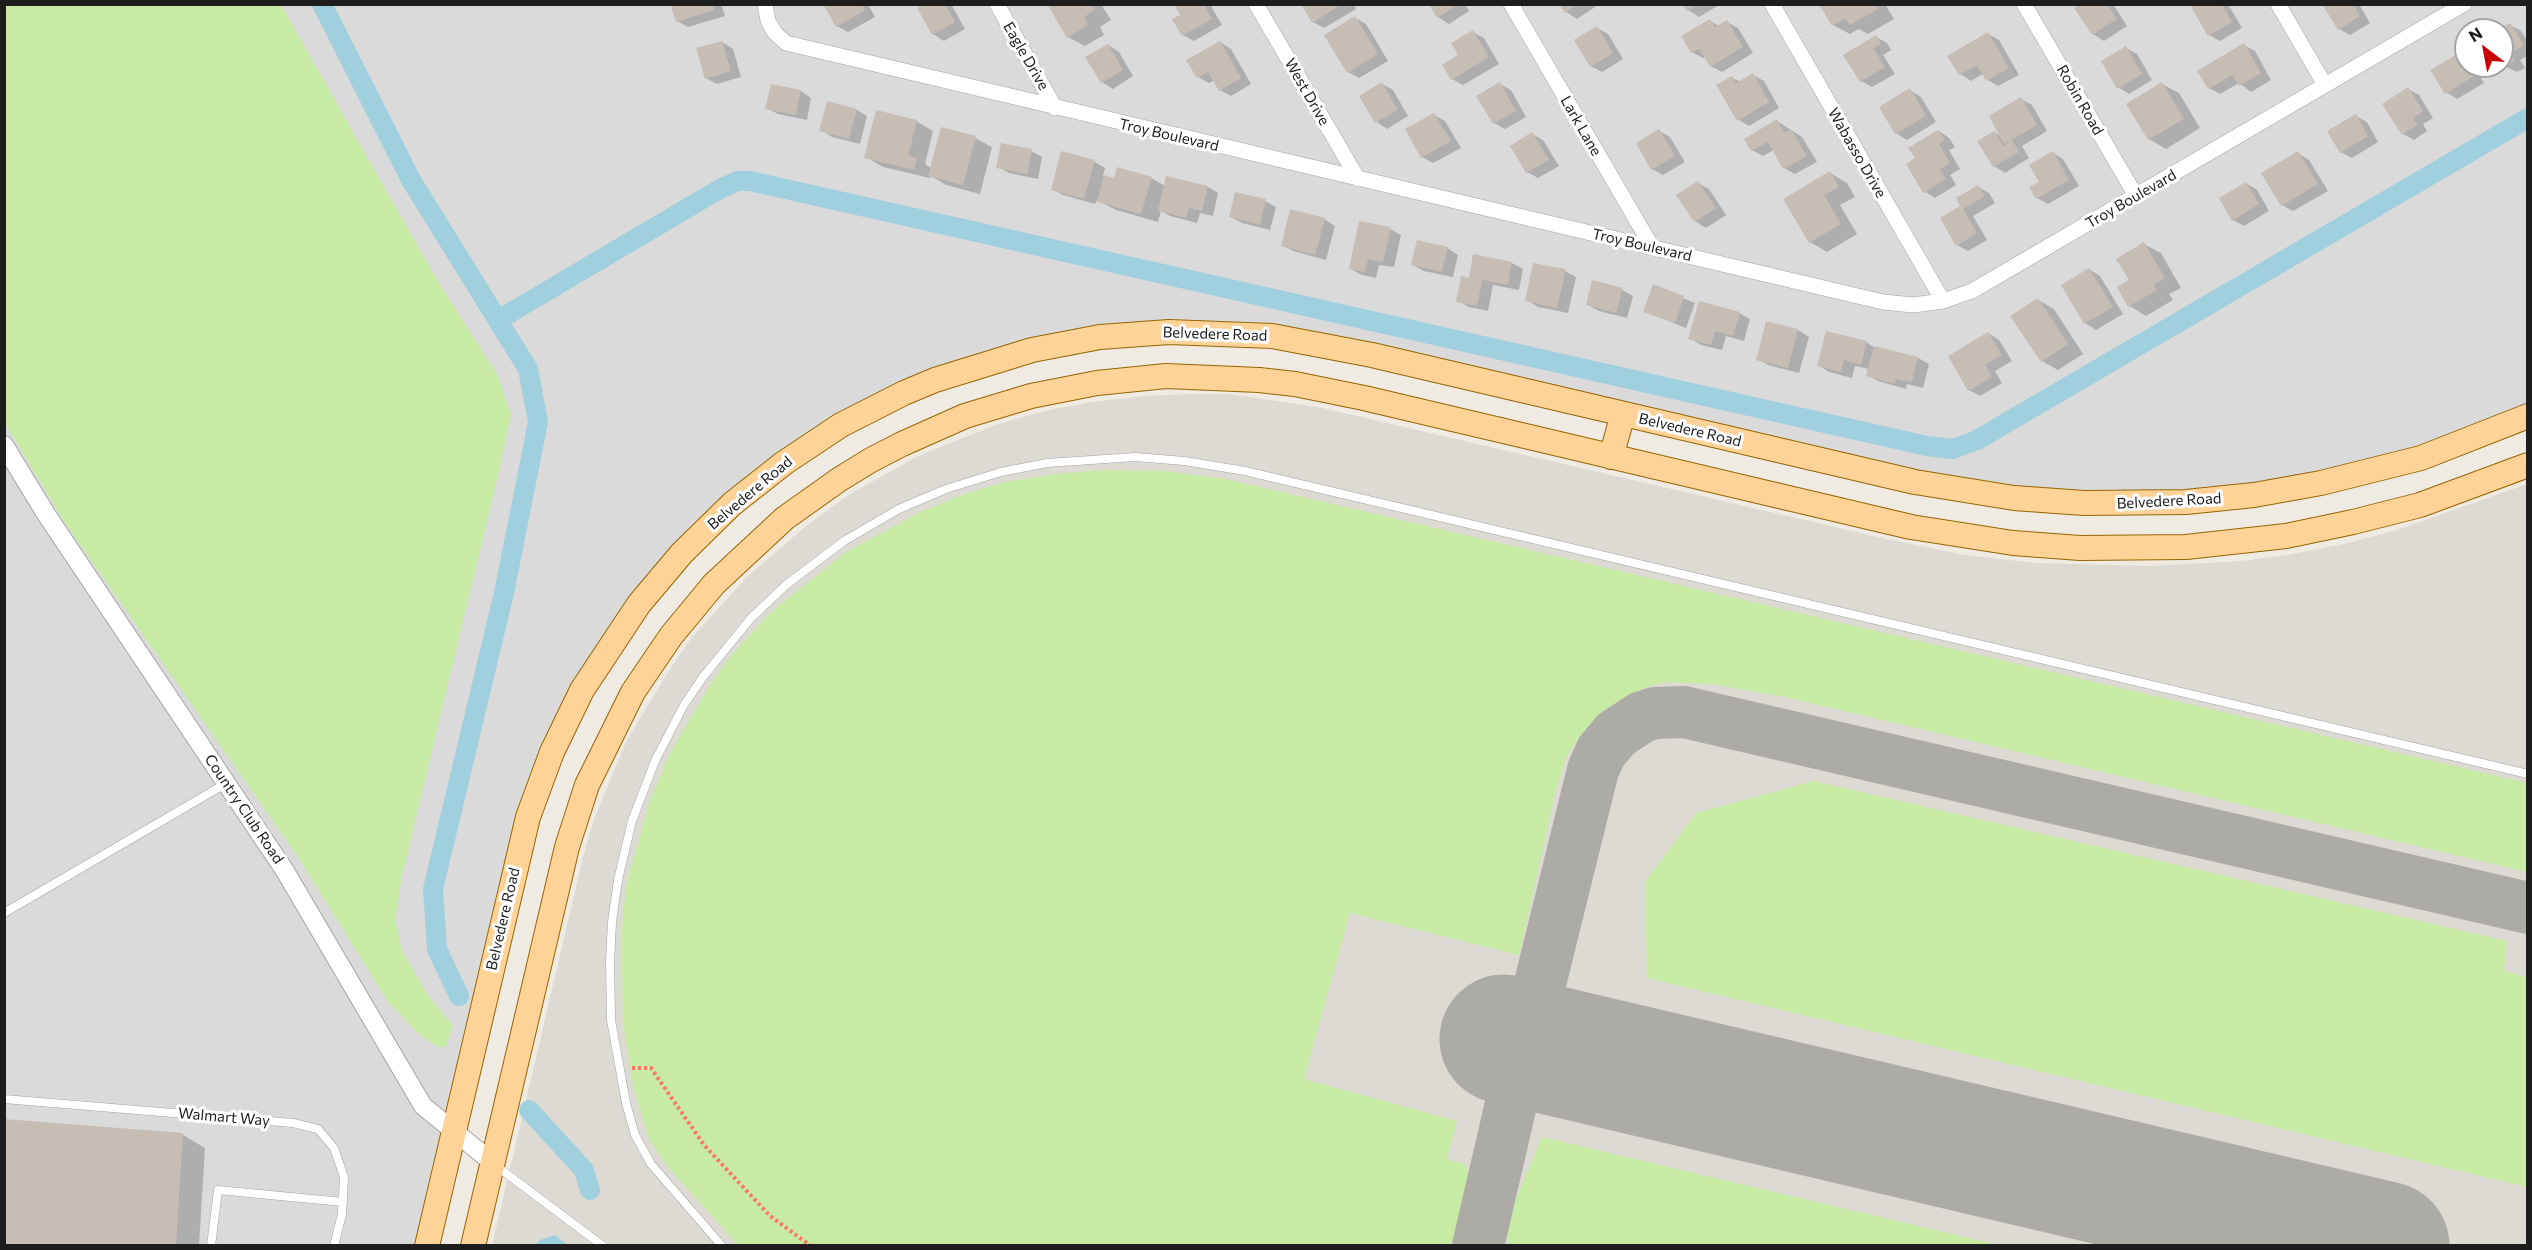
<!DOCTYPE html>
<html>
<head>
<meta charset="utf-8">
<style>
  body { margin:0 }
  #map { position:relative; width:2532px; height:1250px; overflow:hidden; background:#efebe2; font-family:Commissioner,sans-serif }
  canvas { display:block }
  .frame { position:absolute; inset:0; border:6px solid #1d1d1d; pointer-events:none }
  .north { position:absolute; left:2454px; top:18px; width:60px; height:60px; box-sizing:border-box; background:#fff; border:2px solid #a5a5a5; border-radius:50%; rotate:328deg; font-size:16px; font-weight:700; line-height:24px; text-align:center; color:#1d1d1d }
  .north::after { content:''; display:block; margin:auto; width:21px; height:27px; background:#ca0100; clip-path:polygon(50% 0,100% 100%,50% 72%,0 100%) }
</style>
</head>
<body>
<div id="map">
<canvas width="2532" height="1250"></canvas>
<div class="frame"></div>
<div class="north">N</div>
</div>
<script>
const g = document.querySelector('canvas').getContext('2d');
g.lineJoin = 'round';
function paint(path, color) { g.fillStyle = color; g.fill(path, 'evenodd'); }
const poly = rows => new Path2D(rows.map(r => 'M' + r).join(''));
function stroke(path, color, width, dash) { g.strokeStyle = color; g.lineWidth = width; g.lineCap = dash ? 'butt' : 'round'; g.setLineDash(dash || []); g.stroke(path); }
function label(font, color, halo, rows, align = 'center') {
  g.font = font + ' Commissioner,sans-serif'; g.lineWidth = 6; g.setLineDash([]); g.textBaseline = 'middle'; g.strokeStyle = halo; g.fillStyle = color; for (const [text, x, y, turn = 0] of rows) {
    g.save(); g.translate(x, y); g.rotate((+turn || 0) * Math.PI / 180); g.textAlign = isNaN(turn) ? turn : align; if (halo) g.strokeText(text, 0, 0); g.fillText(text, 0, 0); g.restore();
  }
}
const residential = poly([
  [5,5,2527,5,2527,416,2354,477,2049,502,1306,341,1100,337,872,409,682,553,552,752,427,1245,5,1246],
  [2466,30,2502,30,2502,66,2466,66]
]);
const airport = poly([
  [1192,394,1228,394,1318,407,1891,540,1965,555,2036,563,2154,566,2241,561,2287,555,2348,543,2397,530,2527,484,2527,1245,492,1246,583,857,594,819,627,740,670,669,692,637,747,577,806,526,850,494,922,454,998,424,1045,411,1092,402,1145,396]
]);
const grass = poly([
  [4,5,281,5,437,280,497,374,511,415,499,471,402,876,395,920,402,950,428,996,453,1025,446,1047,439,1047,421,1036,388,1002,298,857,63,520,5,423],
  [1104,470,1165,471,1226,479,2527,783,2527,872,1785,697,1711,684,1664,682,1642,689,1615,703,1599,715,1579,737,1566,758,1557,786,1519,955,1350,913,1304,1079,1457,1121,1447,1159,1466,1165,1469,1183,1454,1245,738,1245,667,1166,650,1141,634,1090,623,1023,621,939,626,886,651,798,670,753,710,685,734,652,771,612,846,552,919,513,954,498,1004,482,1056,474],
  [1814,781,2507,941,2504,971,2527,977,2527,1187,1647,978,1645,882,1696,813],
  [1542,1137,1999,1245,1507,1245,1508,1218]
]);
const water = poly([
  [555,1235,568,1245,535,1245,540,1240]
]);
const shadow = poly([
  [683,4,721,4,725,16,688,27,677,21],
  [824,4,868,4,875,17,848,32,837,26],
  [926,4,951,4,965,29,944,41,933,34,919,9],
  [1049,4,1101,4,1111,20,1100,27,1104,35,1085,46,1068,37],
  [1175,4,1210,4,1222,25,1194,41,1183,35,1182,16],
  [1303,4,1354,4,1356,9,1324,28,1313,22],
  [1430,4,1465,4,1469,11,1449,24,1438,17],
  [1561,4,1598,4,1598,5,1577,19,1566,12],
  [1685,4,1719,4,1719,5,1699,17,1688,10],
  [1821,4,1885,4,1894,19,1868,34,1859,29,1850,34,1833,25],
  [2082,4,2113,4,2127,26,2104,41,2093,34,2076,8],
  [2198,4,2228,4,2242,28,2220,41,2209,35],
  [2324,4,2359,4,2370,23,2350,35,2339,29],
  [1355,18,1366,24,1388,61,1359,78,1348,72],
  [1710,21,1719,26,1727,22,1738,28,1753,53,1722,72,1711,66,1705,57,1703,58,1692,52],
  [2510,25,2521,31,2528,42,2528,56,2520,60,2525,68,2517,72,2502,65,2501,30],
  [1597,28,1608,34,1623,59,1602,72,1591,66],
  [1473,32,1484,38,1499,64,1463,85,1452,79],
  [1988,34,1999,40,2019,75,1998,86,1988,80,1984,73,1971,81,1960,74],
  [1876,37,1887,43,1891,50,1883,55,1895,74,1872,87,1861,81],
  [722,42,733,49,741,77,717,84,706,78],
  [1220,42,1231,49,1251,84,1231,96,1220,90,1215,80,1209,83,1198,77],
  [1108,45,1119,52,1133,76,1113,89,1102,82],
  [2244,45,2255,51,2271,80,2251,92,2239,83,2220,94,2209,88],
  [2126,48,2137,54,2152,80,2129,94,2118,87],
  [2459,54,2466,58,2466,66,2474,66,2484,83,2457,99,2446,92],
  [1753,75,1764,81,1779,108,1749,126,1739,120,1732,78,1741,82],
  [1382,84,1393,90,1408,116,1387,129,1377,122,1361,96],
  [1500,84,1511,90,1526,117,1505,129,1494,123],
  [2162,84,2179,93,2200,128,2166,149,2149,139],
  [2408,89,2419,95,2433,118,2423,124,2427,131,2414,140,2403,134],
  [1910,90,1921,97,1936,122,1907,140,1896,133,1881,107],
  [801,91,811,98,807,120,778,114,767,108],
  [2021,99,2032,105,2047,131,2022,146,2029,158,2005,173,1994,166,1994,132,2002,137],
  [857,110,867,116,860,144,832,137,821,130],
  [1434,115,1445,121,1461,148,1433,163,1422,157],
  [2356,116,2367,122,2378,142,2352,158,2341,152],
  [916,121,933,131,925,164,931,168,975,138,992,147,980,194,946,185,931,176,930,178,883,167,866,157],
  [1777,121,1802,137,1817,162,1795,174,1784,168,1774,150,1763,156,1752,150],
  [1659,131,1670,137,1685,162,1663,175,1652,169],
  [1939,131,1949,138,1955,147,1949,150,1960,169,1950,175,1956,185,1935,198,1924,191,1917,159],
  [1532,134,1543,140,1559,166,1538,178,1527,172],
  [1031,151,1042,157,1038,179,1009,173,998,167],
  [2053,153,2063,159,2079,186,2048,204,2037,198],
  [2298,153,2309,160,2328,191,2293,211,2282,205],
  [1095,162,1105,168,1103,176,1115,180,1151,178,1165,186,1208,187,1218,193,1213,216,1200,213,1197,223,1170,216,1161,211,1158,222,1116,210,1097,200,1095,204,1063,195,1052,189],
  [1830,173,1847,183,1855,197,1840,205,1857,234,1827,252,1810,242],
  [1698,183,1709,189,1726,215,1706,228,1695,221,1678,195],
  [2246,183,2257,190,2269,211,2244,226,2233,220],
  [1978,187,1989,193,1995,203,1973,216,1987,240,1968,251,1957,245,1962,207],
  [1265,201,1276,207,1270,230,1242,223,1231,217],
  [1324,219,1335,226,1326,260,1293,251,1282,245],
  [1390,229,1401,235,1394,267,1379,265,1376,278,1362,275,1351,269],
  [2144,244,2161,253,2181,288,2169,294,2173,300,2146,316,2130,306,2131,281],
  [1447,248,1458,255,1453,277,1424,271,1413,265],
  [1512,263,1523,269,1519,290,1493,285,1488,311,1469,307,1458,301,1470,279],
  [2089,269,2100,276,2123,314,2096,330,2085,323,2063,285],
  [1565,271,1576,277,1568,313,1538,307,1527,300],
  [1654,286,1695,303,1686,328,1644,311],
  [1622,290,1633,296,1627,318,1599,311,1588,305],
  [2038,300,2054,309,2083,354,2058,370,2042,361],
  [1739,313,1750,319,1744,341,1726,336,1722,350,1701,345,1690,338],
  [1767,323,1798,330,1809,337,1799,373,1768,365,1758,359],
  [1988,333,1999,340,2012,361,1995,371,2002,383,1980,396,1969,390],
  [1866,342,1875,348,1918,358,1929,364,1923,388,1907,384,1906,389,1878,381,1867,375,1869,369,1855,366,1852,378,1829,372,1818,365],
  [183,1135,205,1148,199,1246,4,1246]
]);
const canal = poly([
  [322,4,411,180,528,369,538,422,504,593,433,889,437,949,459,996],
  [498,320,718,190,737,181,750,181,1927,446,1953,449,1977,440,2528,118],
  [529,1110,584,1170,590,1190]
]);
const taxiway = poly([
  [1478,1246,1525,1044,1593,770,1601,752,1616,734,1642,717,1655,713,1684,712,2528,908]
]);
const runway = poly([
  [1504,1039,2385,1246]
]);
const building = poly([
  [681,4,713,4,714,10,676,22,671,7],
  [823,4,862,4,865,10,836,27],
  [923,4,945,4,955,22,932,35,917,8],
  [1047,4,1091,4,1095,10,1084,17,1088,25,1067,38],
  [1174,4,1204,4,1212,19,1182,36,1172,19,1180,15],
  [1301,4,1342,4,1312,23],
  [1429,4,1459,4,1437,18],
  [1559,4,1578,4,1565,13],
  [1683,4,1699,4,1687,11],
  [1819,4,1875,4,1878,9,1850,25,1845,18,1832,26],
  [2079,4,2107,4,2117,19,2092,35,2074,8],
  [2195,4,2222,4,2232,22,2208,36,2191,7],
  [2322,4,2353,4,2360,16,2338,30],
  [1355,16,1378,54,1347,73,1324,35],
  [1710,19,1715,27,1727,20,1743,47,1710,67,1699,49,1691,53,1681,36],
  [2510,23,2524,45,2510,54,2515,61,2505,67,2502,62,2502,30,2498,30],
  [1597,26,1613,53,1590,67,1574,40],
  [1473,30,1489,57,1451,80,1442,65,1458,55,1451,43],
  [1988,32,2009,68,1986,81,1977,65,1959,75,1947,56],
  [1876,35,1881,44,1873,48,1885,67,1860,82,1843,55],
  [722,41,731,71,705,79,696,48],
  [1220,41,1241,78,1219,91,1208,72,1197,78,1186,60],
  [2244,43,2261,73,2239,86,2232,75,2208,89,2197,71],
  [1108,44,1123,70,1101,83,1085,57],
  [2126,46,2142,74,2117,89,2101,61],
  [2459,53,2474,76,2445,94,2430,70],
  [1753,73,1769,102,1737,121,1716,85,1732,76,1736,83],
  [1382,82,1398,110,1375,123,1359,96],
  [1500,82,1516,111,1493,124,1476,96],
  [2162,82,2184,119,2148,140,2126,104],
  [771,84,801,90,796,115,765,109],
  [2408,87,2423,111,2413,118,2417,125,2402,135,2382,104],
  [1910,88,1926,116,1895,134,1879,107],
  [2021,97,2037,125,2004,144,1989,116],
  [827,101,857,109,849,139,819,131],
  [876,110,917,120,908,156,917,158,914,170,864,158],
  [1434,113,1451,141,1421,158,1405,129],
  [2356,114,2368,136,2340,153,2327,131],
  [1777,119,1784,133,1791,129,1807,156,1783,169,1768,142,1751,151,1744,139],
  [941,127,976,136,963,185,928,176],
  [1659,129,1675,156,1651,170,1636,143],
  [1938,130,1945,140,1939,144,1950,163,1940,169,1946,179,1923,193,1906,164,1915,158,1908,148],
  [1994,131,2003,146,2012,140,2019,152,1993,167,1977,141],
  [1532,132,1549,160,1526,173,1510,146],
  [1001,143,1032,149,1027,174,996,168],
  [1061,151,1095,160,1084,199,1051,190],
  [2053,151,2069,180,2036,199,2029,187,2039,182,2029,165],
  [2298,151,2318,184,2281,206,2261,173],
  [1117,167,1152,177,1141,214,1097,202,1104,175,1114,178],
  [1830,171,1839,187,1824,195,1841,224,1809,243,1783,199],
  [1166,176,1208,186,1202,211,1189,208,1186,218,1158,211],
  [1698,181,1716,208,1694,222,1676,195],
  [2246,182,2259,204,2232,221,2219,198],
  [1978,185,1985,196,1963,209,1977,233,1956,246,1940,218,1960,206,1956,198],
  [1235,192,1266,199,1260,225,1229,217],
  [1290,209,1325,218,1315,255,1281,246],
  [1359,221,1391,227,1383,262,1368,259,1365,272,1349,269],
  [1417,240,1448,247,1442,272,1411,265],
  [2144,242,2165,278,2154,284,2157,290,2128,307,2117,287,2129,280,2116,259],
  [1473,254,1512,262,1508,285,1482,280,1477,306,1456,302,1461,276,1469,278],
  [1533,263,1566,269,1557,308,1525,301],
  [2089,268,2113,307,2084,324,2061,285],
  [1592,280,1623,288,1616,313,1586,305],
  [1653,284,1684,296,1675,323,1643,312],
  [2038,298,2068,344,2041,362,2010,316],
  [1699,301,1740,312,1733,336,1715,331,1711,345,1688,339],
  [1766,321,1798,329,1788,368,1756,360],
  [1826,331,1867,341,1861,365,1844,360,1841,372,1817,366],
  [1988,332,2002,355,1985,365,1992,377,1968,391,1948,356],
  [1874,346,1918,357,1912,382,1896,379,1895,384,1866,376],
  [4,1119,183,1133,176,1246,4,1246]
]);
const path = poly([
  [632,1068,651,1068,704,1145,770,1216,811,1246]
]);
const service = poly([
  [4,913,225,784],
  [4,1099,293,1123,318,1129,334,1148,344,1177,342,1214,334,1246],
  [495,1165,603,1246],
  [211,1246,218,1190,343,1202],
  [722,1246,651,1164,635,1135,626,1103,611,1020,610,962,612,922,618,880,632,821,655,761,684,705,703,677,751,618,786,585,844,541,899,509,946,489,1001,472,1047,463,1135,457,1184,461,1245,471,2528,774]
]);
const minor = poly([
  [765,4,768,21,775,33,786,43,1883,302,1913,305,1943,301,1972,291,2464,4],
  [997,4,1055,108],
  [1256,4,1358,179],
  [1511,4,1652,247],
  [1772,4,1943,301],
  [2024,4,2136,196],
  [2278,4,2325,85]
]);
const tertiary = poly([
  [4,445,46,514,285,871,423,1106,492,1162]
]);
const primary = poly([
  [1611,457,1623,414],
  [427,1246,528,817,552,752,582,690,639,604,682,553,732,504,784,463,841,425,904,393,935,380,1032,350,1100,337,1169,332,1272,336,1372,355,1915,482,2014,498,2084,503,2186,502,2254,495,2321,483,2421,458,2528,416],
  [473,1246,567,847,587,785,633,692,671,636,714,584,785,518,840,479,871,460,902,444,965,416,1031,396,1097,383,1166,376,1259,380,1295,384,1364,398,1911,527,2013,543,2080,548,2186,547,2286,536,2353,522,2420,505,2528,465]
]);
const streetNames = [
  ["Eagle Drive",1026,56,60],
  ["West Drive",1307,92,60],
  ["Robin Road",2080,100,60],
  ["Lark Lane",1581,126,60],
  ["Troy Boulevard",1169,135,13],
  ["Wabasso Drive",1857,153,60],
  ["Troy Boulevard",2131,199,-30],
  ["Troy Boulevard",1642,245,13],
  ["Belvedere Road",1215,334,2],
  ["Belvedere Road",1690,430,13],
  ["Belvedere Road",750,493,-40],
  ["Belvedere Road",2169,501,-3],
  ["Country Club Road",244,809,56],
  ["Belvedere Road",503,919,-77],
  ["Walmart Way",224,1117,5]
];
paint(residential, '#dbdada');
paint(airport, '#dddad4');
paint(grass, '#c7eba5');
paint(water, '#a0d0de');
paint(shadow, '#0003');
stroke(canal, '#a0d0de', 20);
stroke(taxiway, '#adaba6', 52);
stroke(runway, '#adaba6', 129);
paint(building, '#c6bdb5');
stroke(service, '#a4a4a4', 9);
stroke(minor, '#a4a4a4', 16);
stroke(tertiary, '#a4a4a4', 20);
stroke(primary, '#966500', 26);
stroke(path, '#ff7463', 4, [3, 3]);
stroke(service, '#fff', 8);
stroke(minor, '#fff', 15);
stroke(tertiary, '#fff', 18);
stroke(primary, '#ffd397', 24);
label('15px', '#1d1d1d', '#fff', streetNames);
</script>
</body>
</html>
